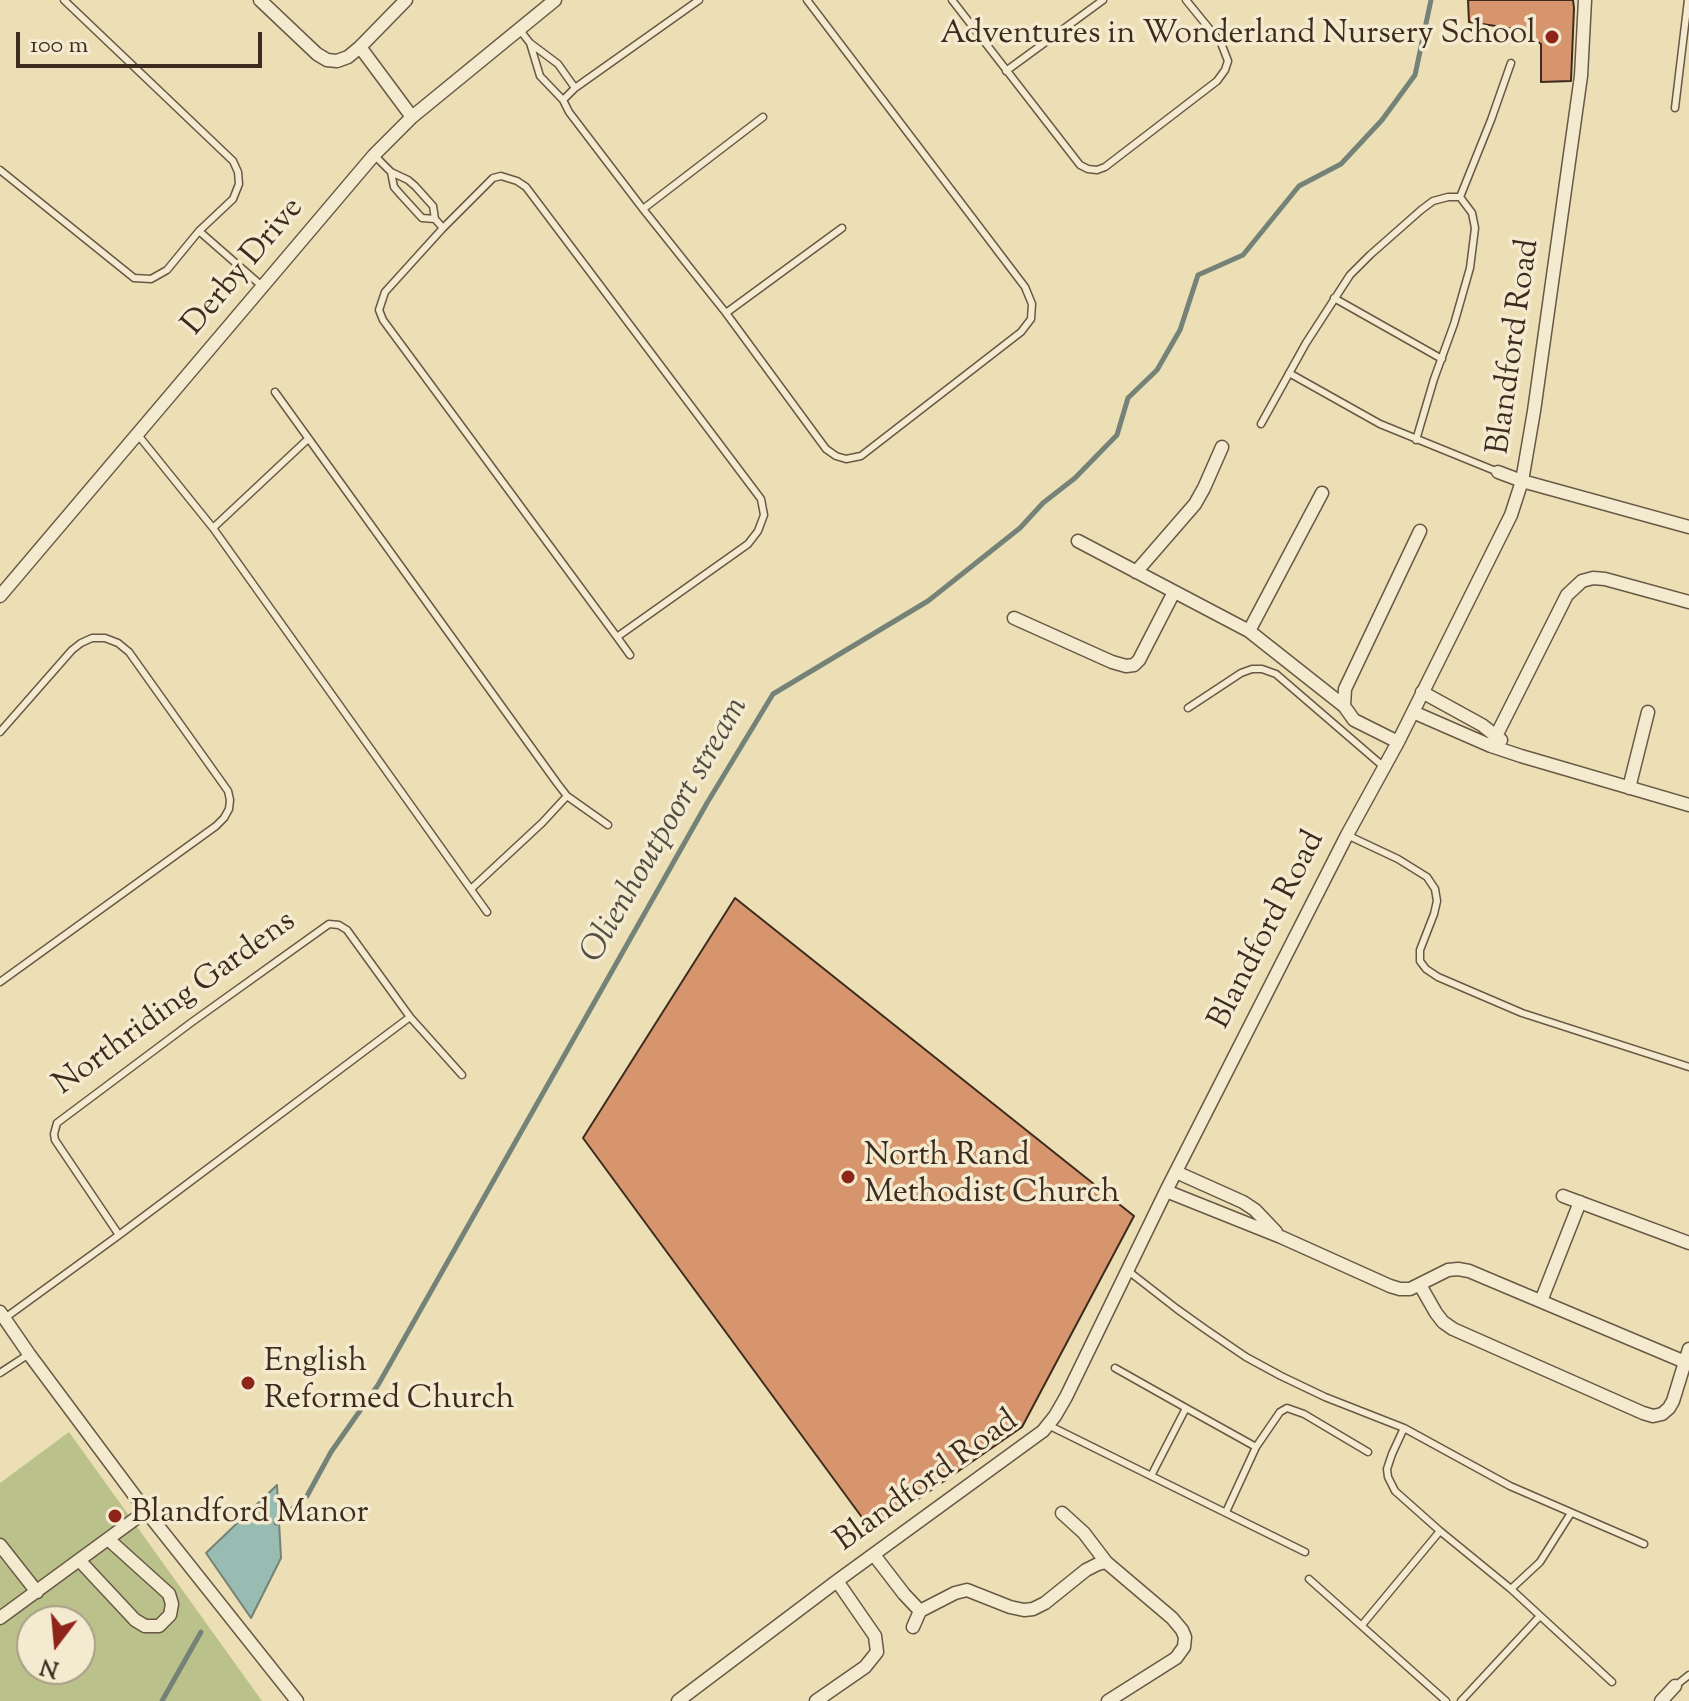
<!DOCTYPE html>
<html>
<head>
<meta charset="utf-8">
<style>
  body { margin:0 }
  #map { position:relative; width:1689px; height:1701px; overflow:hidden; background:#ecdfb5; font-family:"Sorts Mill Goudy",serif }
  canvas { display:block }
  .north { position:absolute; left:16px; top:1605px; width:80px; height:80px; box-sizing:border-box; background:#f3eacf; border:2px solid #aa9e88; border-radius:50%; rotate:196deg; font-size:22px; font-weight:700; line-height:32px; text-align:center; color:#3c2b1e }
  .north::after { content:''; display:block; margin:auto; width:28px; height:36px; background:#8f2418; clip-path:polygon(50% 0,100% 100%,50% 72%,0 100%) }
  .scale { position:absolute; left:16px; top:32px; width:246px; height:36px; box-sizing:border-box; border:4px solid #3c2b1e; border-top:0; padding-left:10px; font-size:24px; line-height:28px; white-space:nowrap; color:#3c2b1e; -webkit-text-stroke:6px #f3eacf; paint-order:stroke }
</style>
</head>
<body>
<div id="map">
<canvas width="1689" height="1701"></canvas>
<div class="north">N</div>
<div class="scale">100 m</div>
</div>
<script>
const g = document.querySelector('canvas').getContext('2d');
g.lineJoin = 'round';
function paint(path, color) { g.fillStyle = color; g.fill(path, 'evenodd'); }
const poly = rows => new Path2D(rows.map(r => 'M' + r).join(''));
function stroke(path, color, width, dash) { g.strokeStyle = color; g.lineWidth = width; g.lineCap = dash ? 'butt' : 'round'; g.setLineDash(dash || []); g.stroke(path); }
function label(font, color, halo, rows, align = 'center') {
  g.font = font + ' "Sorts Mill Goudy",serif'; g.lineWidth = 7; g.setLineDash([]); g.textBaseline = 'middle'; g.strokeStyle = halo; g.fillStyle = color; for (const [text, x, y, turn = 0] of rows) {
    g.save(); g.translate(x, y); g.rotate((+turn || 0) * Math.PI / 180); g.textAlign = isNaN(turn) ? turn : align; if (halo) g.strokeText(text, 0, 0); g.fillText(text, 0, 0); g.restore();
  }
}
const green = poly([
  [69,1432,262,1701,0,1701,0,1483],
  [32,1621,80,1621,80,1669,32,1669]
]);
const water = poly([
  [277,1485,281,1558,251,1618,206,1553,277,1485]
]);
const stream = poly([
  [276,1523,307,1496,331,1452,378,1385,707,803,773,694,928,601,1020,528,1043,503,1075,478,1117,435,1128,398,1157,370,1180,330,1198,275,1243,255,1299,186,1341,164,1382,120,1415,75,1431,0],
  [162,1701,201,1632]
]);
const building = poly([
  [1468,0,1573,0,1574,8,1571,81,1541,82,1541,44,1522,30,1469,22,1468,0],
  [735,898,1134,1216,1022,1427,872,1531,583,1138,735,898]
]);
const lane = poly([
  [952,0,1080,165,1088,169,1097,170,1105,167,1217,81,1225,70,1228,61,1221,43,1186,0],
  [519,29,530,43,558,64,575,88],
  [530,43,540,76,563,100,569,112,643,209,726,313,826,449,836,456,846,459,861,456,1021,332,1031,319,1032,304,1025,287,807,0],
  [1006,71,1103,0],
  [563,100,575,88,699,0],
  [1675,108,1688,0],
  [374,155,391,172,408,180,415,186,433,206,435,219,443,228],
  [0,170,134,278,151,279,167,270,199,231,233,199,239,184,238,172,233,161,64,0],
  [391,172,394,187,401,195,422,218,435,219],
  [1460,197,1491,120,1511,63],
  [643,209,763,117],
  [199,231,263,287],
  [1334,298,1442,359],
  [726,313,842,228],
  [1289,373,1380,424,1498,472],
  [275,392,557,783,567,796,608,825],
  [1261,424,1306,343,1350,275,1370,255,1421,210,1433,201,1448,197,1460,197,1472,213,1475,228,1470,268,1454,324,1434,379,1416,440],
  [138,435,213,528,487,912],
  [213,528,308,439],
  [617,637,748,544,758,531,764,515,761,499,526,187,517,181,501,176,493,178,443,228,385,292,379,310,383,320,617,637,630,655],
  [1188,708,1241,673,1252,669,1262,669,1276,674,1384,767],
  [0,732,72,650,81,643,92,638,105,638,118,643,129,652,228,791,230,800,229,809,224,818,216,826,0,982],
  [1347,835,1398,859,1427,877,1435,889,1437,901,1434,914,1420,950,1420,961,1426,969,1438,977,1522,1013,1689,1067],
  [471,889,542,823,567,796],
  [119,1235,55,1140,54,1134,57,1123,192,1022,329,924,339,925,347,930,410,1017,462,1075],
  [1127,1270,1177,1309,1205,1329,1246,1357,1281,1376,1325,1397,1404,1428,1510,1486,1644,1544],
  [5,1318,119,1235,410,1017],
  [1115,1368,1186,1408,1151,1476],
  [0,1373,29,1354],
  [1186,1408,1256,1447,1226,1512],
  [1048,1425,1305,1552],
  [1404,1428,1392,1454,1387,1469,1388,1477,1395,1491,1440,1531,1511,1589,1612,1682],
  [1256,1447,1280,1412,1287,1408,1304,1414,1368,1452],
  [1309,1579,1446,1701],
  [1511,1589,1540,1562,1571,1513],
  [1362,1625,1440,1531],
  [1675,1686,1689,1675],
  [1461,1701,1539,1617]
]);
const street = poly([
  [260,0,317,54,327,60,337,61,348,57,360,47,406,0],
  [360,47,412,117],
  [1498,472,1522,481,1689,527],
  [1322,493,1249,631,1344,706],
  [1078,541,1249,631],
  [1136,572,1195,504,1204,488,1222,447],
  [0,596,374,155,412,117,555,0],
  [1014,618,1112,662,1126,666,1134,665,1139,660,1174,592],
  [1422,692,1482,725,1501,740],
  [1413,712,1491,746,1521,756,1689,805],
  [1398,742,1354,720,1344,706,1345,689,1420,531],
  [1491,746,1567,595,1582,581,1593,578,1605,579,1689,602],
  [1629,788,1648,712],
  [1176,1172,1243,1202,1255,1210,1276,1232],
  [1166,1191,1281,1237,1390,1286,1400,1289,1410,1289,1448,1270,1458,1269,1469,1271,1685,1362],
  [1563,1196,1689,1243],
  [1420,1285,1436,1313,1443,1322,1453,1329,1643,1413,1653,1416,1662,1414,1669,1408,1673,1401,1689,1349],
  [1541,1301,1580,1202],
  [0,1312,29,1354,146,1511,297,1701],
  [1062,1513,1084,1533,1106,1562,1172,1618,1182,1630,1185,1637,1184,1647,1176,1658,1108,1701],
  [0,1545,37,1592],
  [874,1555,904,1594,920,1611],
  [79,1560,135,1620,145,1626,159,1626,170,1615,172,1604,169,1594,108,1539],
  [0,1618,146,1511],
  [913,1627,920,1611,955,1593,967,1590,1010,1607,1024,1610,1033,1609,1045,1603,1086,1570,1098,1564,1106,1562],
  [678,1701,837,1581,1043,1431,1055,1416,1066,1397,1166,1191,1347,835,1398,742,1511,515,1522,481,1534,411,1581,76,1585,0],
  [816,1701,865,1667,877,1652,875,1636,837,1581],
  [1661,1701,1675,1686]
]);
const markers = [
  [1552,37,8,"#8f2418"],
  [848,1177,8,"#8f2418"],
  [248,1383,8,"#8f2418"],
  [115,1516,8,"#8f2418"]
];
const poiNames = [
  ["Adventures in Wonderland Nursery School",1536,37,"right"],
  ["North Rand",864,1159],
  ["Methodist Church",864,1196],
  ["English",264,1365],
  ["Reformed Church",264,1402],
  ["Blandford Manor",131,1516]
];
const streetNames = [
  ["Derby Drive",245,268,-50],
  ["Blandford Road",1516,347,-82],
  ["Blandford Road",1269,931,-63],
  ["Northriding Gardens",176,1005,-36],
  ["Blandford Road",928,1483,-36]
];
const waterNames = [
  ["Olienhoutpoort stream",667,831,-60]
];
paint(green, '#bbc18b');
paint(water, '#99bcb2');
stroke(water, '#748277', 2);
stroke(stream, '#748277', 5);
paint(building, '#d7956e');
stroke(building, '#3c2b1e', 2);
stroke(lane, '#685844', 9);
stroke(street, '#685844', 15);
stroke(lane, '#f3eacf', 6);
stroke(street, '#f3eacf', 12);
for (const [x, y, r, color] of markers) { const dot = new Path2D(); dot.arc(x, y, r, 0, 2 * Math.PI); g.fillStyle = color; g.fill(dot); stroke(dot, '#f3eacf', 3); }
label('32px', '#3c2b1e', '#f3eacf', poiNames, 'left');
label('32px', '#3c2b1e', '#f3eacf', streetNames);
label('italic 34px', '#534f43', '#f3eacf', waterNames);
</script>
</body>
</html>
